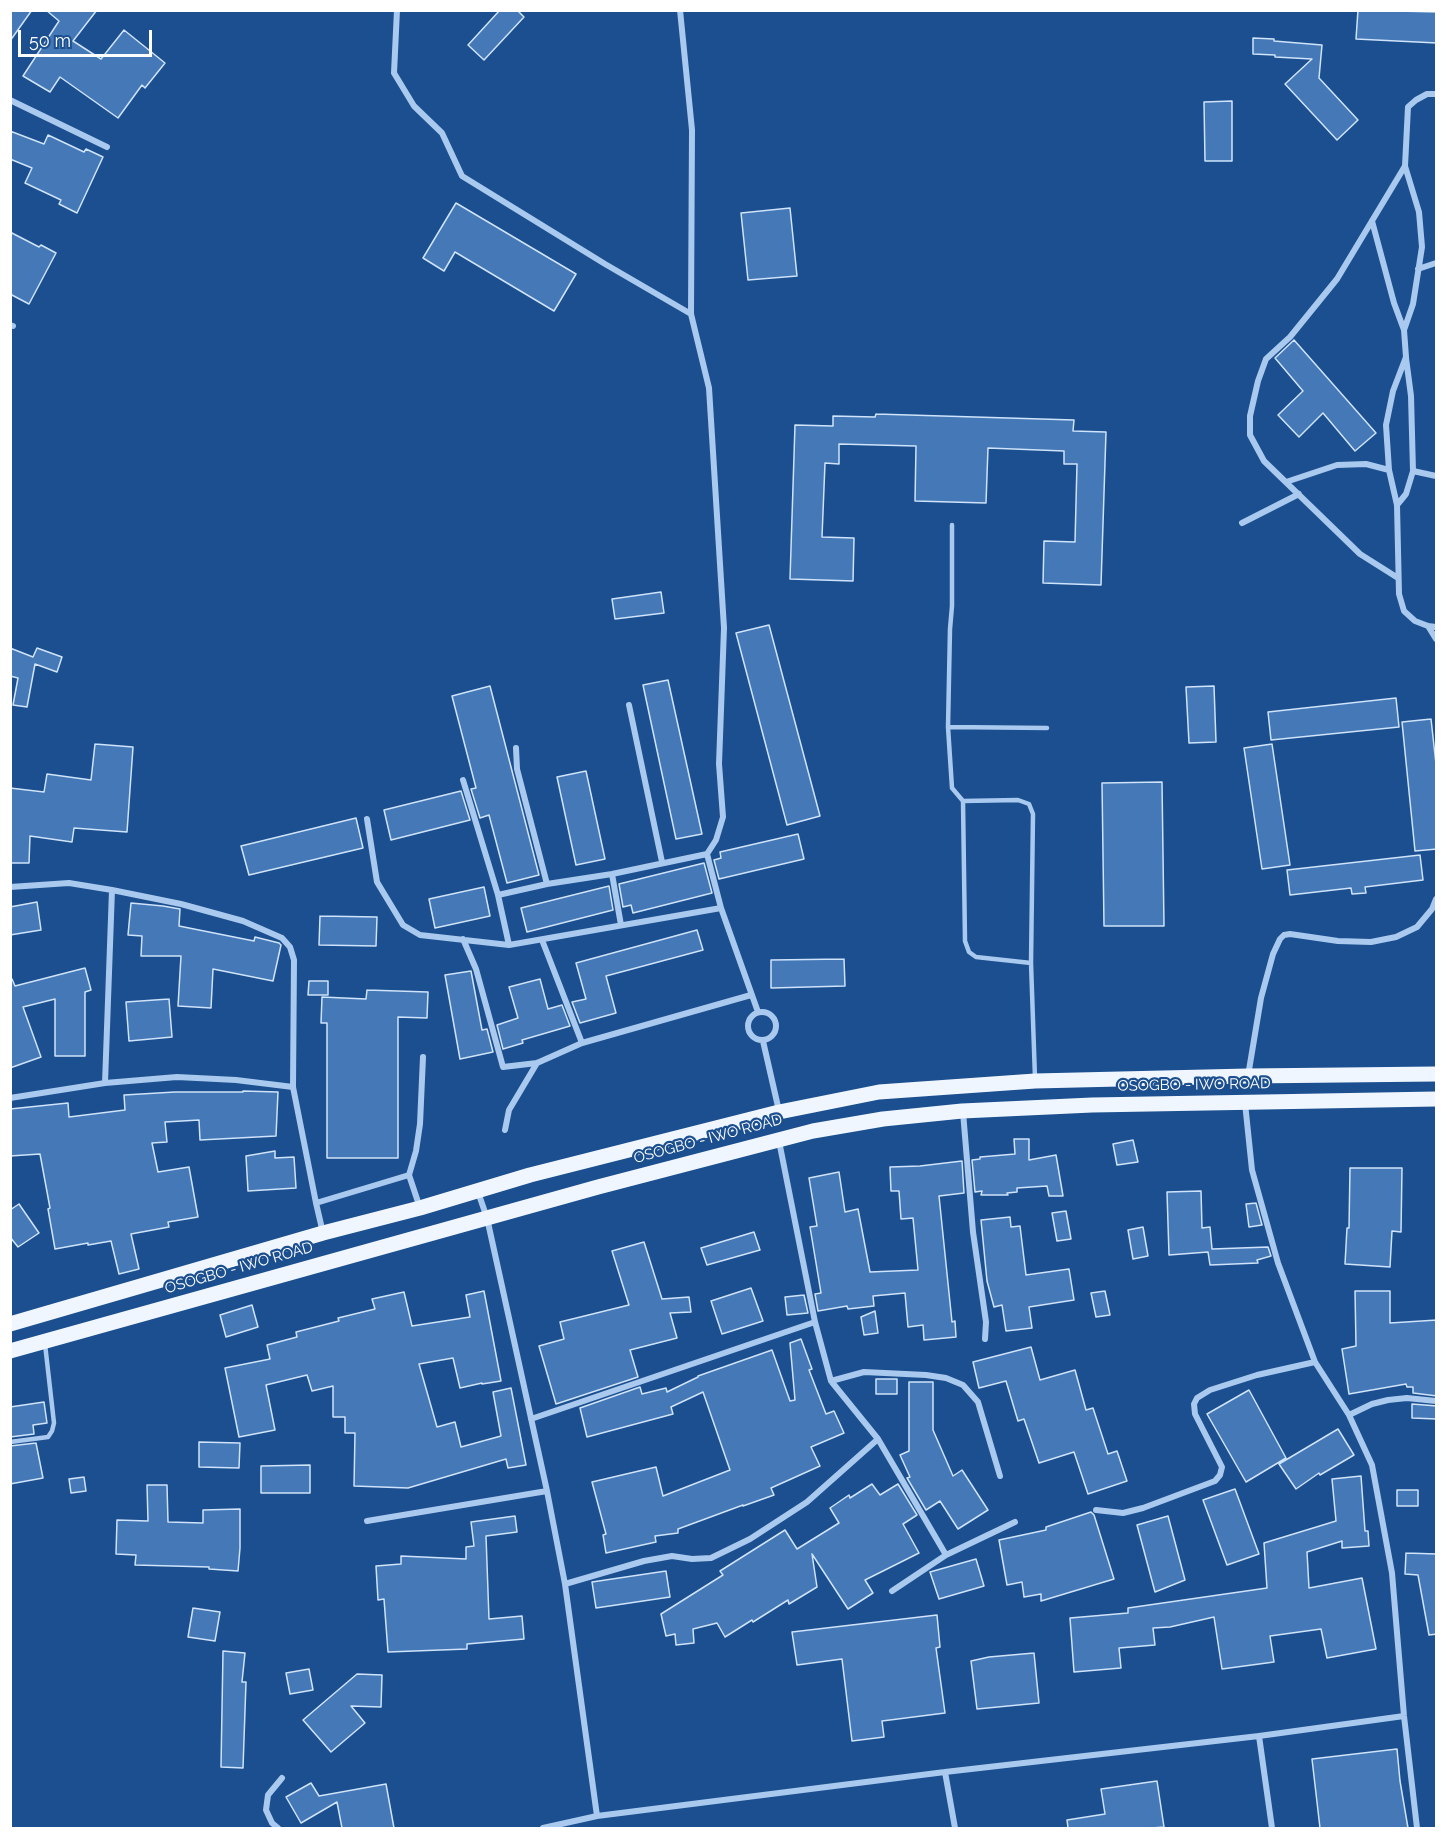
<!DOCTYPE html>
<html>
<head>
<meta charset="utf-8">
<style>
  body { margin:0 }
  #map { position:relative; width:1447px; height:1839px; overflow:hidden; background:#1b4f8f; font-family:Raleway,sans-serif }
  canvas { display:block }
  .frame { position:absolute; inset:0; border:12px solid #fff; pointer-events:none }
  .scale { position:absolute; left:18px; top:30px; width:134px; height:27px; box-sizing:border-box; border:3px solid #fff; border-top:0; padding-left:8px; font-size:18px; line-height:21px; white-space:nowrap; color:#fff; -webkit-text-stroke:4px #1b4f8f; paint-order:stroke }
</style>
</head>
<body>
<div id="map">
<canvas width="1447" height="1839"></canvas>
<div class="frame"></div>
<div class="scale">50 m</div>
</div>
<script>
const g = document.querySelector('canvas').getContext('2d');
g.lineJoin = 'round';
function paint(path, color) { g.fillStyle = color; g.fill(path, 'evenodd'); }
const poly = rows => new Path2D(rows.map(r => 'M' + r).join(''));
function stroke(path, color, width, dash) { g.strokeStyle = color; g.lineWidth = width; g.lineCap = dash ? 'butt' : 'round'; g.setLineDash(dash || []); g.stroke(path); }
function label(font, color, halo, rows, align = 'center') {
  g.font = font + ' Raleway,sans-serif'; g.lineWidth = 4.5; g.setLineDash([]); g.textBaseline = 'middle'; g.strokeStyle = halo; g.fillStyle = color; for (const [text, x, y, turn = 0] of rows) {
    g.save(); g.translate(x, y); g.rotate((+turn || 0) * Math.PI / 180); g.textAlign = isNaN(turn) ? turn : align; if (halo) g.strokeText(text, 0, 0); g.fillText(text, 0, 0); g.restore();
  }
}
const building = poly([
  [10,10,32,10,10,41,10,10],
  [46,10,97,10,73,41,101,59,124,30,165,63,145,88,142,85,118,118,60,77,50,92,23,76,59,21,46,10],
  [500,10,517,10,524,17,484,60,468,45,500,10],
  [1358,10,1437,12,1437,43,1356,39,1358,10],
  [1253,38,1274,39,1274,41,1322,45,1319,78,1358,120,1337,140,1285,84,1312,59,1275,57,1275,55,1253,54,1253,38],
  [1232,101,1232,161,1205,161,1204,102,1232,101],
  [10,131,44,144,48,135,84,152,86,149,103,157,77,213,59,204,61,200,25,183,32,168,10,159,10,131],
  [456,203,576,274,554,311,455,252,444,271,423,258,456,203],
  [790,208,797,276,748,280,741,213,790,208],
  [10,232,39,247,41,245,56,253,29,304,10,294,10,232],
  [1294,340,1376,433,1355,451,1323,413,1299,437,1278,415,1303,391,1275,358,1294,340],
  [876,414,1074,420,1073,431,1106,432,1101,585,1043,583,1044,541,1075,542,1077,464,1064,464,1064,451,988,448,986,503,915,501,916,446,839,444,839,464,825,463,822,537,854,538,853,581,790,579,795,425,833,426,833,416,875,417,876,414],
  [661,592,664,613,615,619,612,599,661,592],
  [769,625,820,816,787,825,736,633,769,625],
  [10,648,33,657,37,648,62,657,57,672,35,664,27,707,13,705,18,678,10,676,10,648],
  [668,680,702,834,676,839,643,685,668,680],
  [490,686,539,875,507,883,489,815,480,818,471,789,476,788,452,696,490,686],
  [1214,686,1216,742,1189,743,1186,687,1214,686],
  [1396,698,1399,727,1271,740,1268,712,1396,698],
  [1431,719,1437,773,1437,849,1415,851,1402,722,1431,719],
  [95,744,133,747,127,832,74,828,72,842,30,836,29,863,10,863,10,788,44,792,47,774,91,780,95,744],
  [1272,744,1290,865,1262,869,1244,748,1272,744],
  [586,771,605,859,576,865,557,777,586,771],
  [1162,782,1164,926,1104,926,1102,783,1162,782],
  [461,791,470,820,391,840,384,810,461,791],
  [356,818,363,848,249,875,241,846,356,818],
  [798,834,804,859,719,879,714,860,721,858,720,852,798,834],
  [1420,855,1423,880,1365,887,1366,893,1352,894,1351,888,1290,895,1287,870,1420,855],
  [704,863,712,893,633,913,631,905,623,907,619,884,704,863],
  [609,886,613,910,527,932,521,908,609,886],
  [484,887,490,916,435,928,429,899,484,887],
  [37,902,41,930,10,935,10,907,37,902],
  [131,903,163,906,180,909,179,926,254,941,255,937,279,943,281,945,273,981,213,969,211,1008,178,1006,181,956,141,956,142,936,128,935,131,903],
  [320,916,377,917,376,946,319,945,320,916],
  [697,930,703,950,606,976,616,1013,580,1023,572,1002,586,999,576,963,697,930],
  [844,959,845,986,771,988,771,960,844,959],
  [85,968,91,990,85,992,85,1056,55,1056,55,999,23,1007,41,1057,10,1068,10,979,12,979,15,986,85,968],
  [471,971,482,1030,487,1029,493,1052,460,1059,445,975,471,971],
  [540,979,548,1009,562,1005,570,1026,522,1040,523,1043,503,1049,497,1025,518,1018,509,987,540,979],
  [309,981,328,981,328,995,308,995,309,981],
  [367,990,428,992,427,1018,398,1017,398,1158,327,1158,327,1023,321,1023,322,997,366,999,367,990],
  [169,999,172,1037,129,1041,126,1002,169,999],
  [243,1091,278,1092,276,1136,200,1140,199,1120,165,1122,167,1142,152,1143,158,1172,189,1167,198,1217,168,1222,169,1227,131,1234,139,1269,119,1274,111,1241,88,1245,88,1243,55,1249,48,1209,50,1208,40,1154,10,1156,10,1109,68,1103,69,1117,125,1110,124,1095,175,1092,243,1092,243,1091],
  [1014,1139,1029,1139,1029,1160,1056,1155,1063,1196,1049,1196,1047,1186,1017,1188,1017,1192,1007,1193,1008,1195,981,1195,982,1191,975,1192,972,1160,980,1159,980,1157,1015,1154,1014,1139],
  [1133,1140,1138,1162,1117,1165,1113,1144,1133,1140],
  [275,1151,275,1158,294,1157,296,1188,248,1191,246,1156,275,1151],
  [962,1161,964,1193,939,1196,952,1322,955,1321,956,1337,924,1340,923,1325,908,1327,905,1293,873,1296,874,1306,848,1309,847,1306,818,1311,815,1294,821,1293,810,1227,817,1226,809,1178,839,1172,845,1212,858,1209,870,1272,918,1270,913,1218,901,1219,899,1191,891,1191,890,1167,920,1166,962,1161],
  [1350,1168,1402,1168,1401,1232,1392,1231,1390,1267,1345,1264,1347,1228,1349,1228,1350,1168],
  [1201,1191,1202,1228,1210,1227,1212,1249,1268,1247,1271,1256,1257,1260,1258,1263,1210,1265,1208,1252,1169,1255,1167,1192,1201,1191],
  [1256,1203,1262,1225,1249,1227,1246,1204,1256,1203],
  [19,1204,39,1233,18,1247,10,1237,10,1210,19,1204],
  [1066,1211,1071,1239,1057,1241,1052,1213,1066,1211],
  [1010,1217,1011,1227,1020,1226,1026,1275,1069,1269,1074,1300,1029,1307,1032,1328,1006,1331,1002,1305,994,1307,987,1281,981,1220,1010,1217],
  [1143,1227,1148,1256,1133,1259,1128,1230,1143,1227],
  [754,1232,760,1250,707,1265,701,1248,754,1232],
  [644,1242,662,1299,689,1297,691,1312,670,1313,677,1338,630,1350,638,1377,556,1404,539,1346,564,1339,560,1322,629,1305,612,1251,644,1242],
  [751,1288,763,1321,722,1334,711,1301,751,1288],
  [484,1291,501,1381,482,1384,482,1383,460,1388,453,1358,419,1364,437,1427,455,1422,461,1447,501,1436,493,1392,511,1388,526,1465,508,1468,506,1459,408,1488,354,1486,355,1433,345,1433,345,1417,333,1417,333,1386,312,1391,307,1375,266,1385,275,1430,239,1437,225,1368,270,1359,267,1345,297,1337,296,1332,339,1321,338,1318,375,1309,372,1299,404,1292,412,1326,470,1317,466,1295,484,1291],
  [1105,1291,1110,1315,1096,1317,1091,1293,1105,1291],
  [1355,1291,1390,1291,1390,1323,1437,1320,1437,1396,1413,1393,1413,1387,1407,1387,1406,1384,1349,1394,1342,1349,1356,1346,1355,1291],
  [804,1295,808,1313,787,1315,785,1297,804,1295],
  [252,1305,258,1327,226,1337,220,1315,252,1305],
  [875,1311,878,1333,864,1335,861,1317,875,1311],
  [801,1339,812,1369,809,1370,826,1414,834,1411,844,1433,811,1447,820,1466,771,1488,774,1495,743,1506,743,1505,678,1529,678,1533,655,1536,656,1542,606,1553,603,1535,606,1534,592,1482,656,1467,663,1496,730,1470,703,1392,671,1407,673,1414,587,1437,580,1408,640,1387,642,1394,666,1388,667,1392,698,1377,698,1376,772,1350,790,1401,795,1400,790,1343,801,1339],
  [1031,1347,1040,1380,1075,1370,1086,1410,1093,1408,1108,1454,1117,1451,1127,1481,1088,1494,1074,1452,1039,1463,1024,1419,1018,1421,1006,1381,979,1388,973,1362,1031,1347],
  [876,1379,897,1379,897,1394,876,1394,876,1379],
  [909,1382,933,1382,933,1430,953,1476,962,1470,988,1510,958,1529,940,1501,926,1510,907,1478,910,1477,900,1455,909,1451,909,1382],
  [1249,1390,1286,1458,1246,1482,1207,1414,1249,1390],
  [44,1402,47,1423,33,1425,34,1434,10,1437,10,1407,44,1402],
  [1412,1404,1437,1406,1437,1419,1412,1418,1412,1404],
  [1338,1429,1354,1455,1320,1475,1319,1473,1296,1489,1279,1464,1338,1429],
  [199,1442,240,1443,239,1468,199,1467,199,1442],
  [36,1443,43,1478,10,1484,10,1446,36,1443],
  [310,1465,310,1493,261,1493,261,1466,310,1465],
  [1361,1476,1365,1531,1368,1531,1369,1546,1342,1548,1342,1541,1307,1552,1309,1588,1362,1578,1376,1649,1327,1658,1321,1629,1270,1636,1274,1662,1222,1669,1214,1617,1170,1627,1153,1628,1155,1645,1119,1648,1121,1668,1074,1672,1070,1618,1128,1613,1128,1608,1267,1588,1264,1543,1336,1521,1332,1479,1361,1476],
  [84,1477,86,1491,71,1493,69,1479,84,1477],
  [872,1484,880,1495,898,1484,917,1515,903,1524,919,1553,865,1580,873,1593,848,1609,812,1554,817,1587,789,1604,788,1600,753,1622,752,1620,725,1637,717,1623,693,1629,694,1643,676,1645,675,1634,666,1636,661,1614,723,1575,720,1571,785,1530,797,1549,839,1523,830,1508,849,1495,850,1498,872,1484],
  [147,1485,167,1485,168,1522,203,1523,203,1510,240,1509,240,1548,238,1571,209,1569,209,1567,135,1565,136,1555,116,1554,117,1520,148,1521,147,1485],
  [1235,1489,1259,1554,1227,1565,1203,1500,1235,1489],
  [1397,1490,1418,1490,1418,1506,1397,1506,1397,1490],
  [1091,1512,1094,1515,1114,1579,1041,1601,1041,1594,1024,1597,1022,1582,1007,1585,999,1540,1046,1530,1046,1527,1091,1512],
  [515,1516,517,1532,486,1536,489,1619,522,1616,524,1639,467,1644,467,1649,388,1652,384,1599,378,1600,376,1566,401,1564,401,1556,466,1559,466,1547,474,1546,471,1522,515,1516],
  [1168,1516,1185,1580,1155,1592,1137,1525,1168,1516],
  [1406,1553,1437,1554,1437,1634,1429,1635,1418,1575,1405,1574,1406,1553],
  [976,1559,984,1586,939,1599,930,1572,976,1559],
  [666,1571,670,1597,596,1608,592,1582,666,1571],
  [193,1608,220,1612,215,1641,188,1637,193,1608],
  [937,1615,940,1647,936,1648,945,1713,882,1721,884,1737,852,1741,842,1659,797,1665,792,1632,937,1615],
  [223,1651,245,1653,242,1682,246,1682,243,1768,221,1767,223,1651],
  [1034,1653,1039,1703,977,1709,971,1661,989,1657,1034,1653],
  [309,1669,313,1690,290,1694,286,1673,309,1669],
  [357,1674,382,1675,381,1707,351,1706,365,1723,331,1752,303,1720,357,1674],
  [1397,1749,1400,1781,1408,1828,1320,1828,1312,1759,1397,1749],
  [1157,1781,1164,1827,1152,1828,1068,1828,1067,1820,1105,1814,1101,1789,1157,1781],
  [311,1783,319,1796,386,1784,394,1828,342,1828,337,1802,301,1823,286,1797,311,1783]
]);
const service = poly([
  [952,525,952,606,950,629,948,727,952,788,963,801],
  [948,727,1047,728],
  [1031,963,976,957,969,952,965,941,963,801,1018,800,1029,804,1033,814,1031,963,1035,1078],
  [10,1442,48,1437,52,1431,54,1423,45,1344]
]);
const minor = poly([
  [397,10,394,73,414,106,442,133,462,176,605,264,691,314],
  [1436,94,1427,94,1416,100,1408,107,1405,166,1419,212,1422,247,1413,304,1404,330,1406,357,1393,391,1386,425,1389,470,1397,505,1399,594,1404,611,1415,621,1428,626,1436,627],
  [10,100,107,147],
  [1372,221,1394,303,1404,330],
  [1418,269,1436,263],
  [10,325,13,326],
  [1413,471,1436,476],
  [1286,482,1337,465,1366,464,1389,470],
  [1397,505,1406,494,1413,471,1411,396,1406,358],
  [1242,523,1299,494],
  [1398,578,1360,554,1264,461,1250,435,1250,416,1258,381,1266,359,1290,337,1337,279,1405,166],
  [1428,626,1436,639],
  [629,705,662,862],
  [516,748,517,769,547,884],
  [463,780,498,895,509,945],
  [367,819,377,882,403,925,420,935,509,945,721,908],
  [707,854,721,908,758,1012],
  [612,874,621,925],
  [10,887,69,883,112,890,181,904,243,921,282,938,290,947,294,960,293,1087,316,1203,323,1233],
  [498,895,547,884,612,874,707,854,716,840,723,817,719,764,724,628,709,388,691,314,692,130,680,10],
  [463,939,476,969,503,1067,537,1063,582,1043,751,995],
  [542,940,582,1043],
  '748 1026a14 14 0 1 1 28 0a14 14 0 1 1-28 0Z',
  [763,1041,779,1111],
  [1248,1076,1261,998,1273,954,1280,939,1284,935,1290,934,1338,941,1371,942,1396,937,1417,927,1432,909,1436,899],
  [105,1083,112,890],
  [10,1098,105,1083,177,1077,236,1080,293,1087],
  [1245,1103,1252,1170,1278,1263,1315,1362,1349,1415,1372,1465,1392,1573,1404,1716,1417,1828],
  [963,1112,973,1232,986,1322,985,1339],
  [505,1130,509,1110,537,1063],
  [779,1141,815,1322,831,1381,878,1439,946,1555],
  [478,1192,487,1218,547,1491,565,1584,597,1816],
  [316,1203,409,1175],
  [420,1208,409,1175,416,1151,420,1124,423,1057],
  [831,1381,864,1372,926,1375,946,1378,963,1385,978,1402,1000,1476],
  [1349,1415,1372,1404,1388,1400,1407,1398,1436,1401],
  [531,1419,815,1322],
  [1096,1510,1123,1513,1143,1508,1215,1481,1220,1475,1222,1467,1195,1414,1194,1404,1197,1398,1210,1390,1257,1375,1315,1362],
  [367,1521,547,1491],
  [565,1584,644,1561,672,1556,692,1559,711,1558,750,1539,807,1502,878,1439],
  [892,1591,946,1555,1015,1522],
  [1259,1736,1272,1828],
  [945,1772,955,1828],
  [278,1828,272,1823,266,1810,268,1795,282,1778],
  [543,1828,597,1816,945,1772,1259,1736,1404,1716]
]);
const primary = poly([
  [10,1324,323,1233,420,1208,530,1175,779,1112,879,1092,1035,1081,1248,1076,1436,1074],
  [10,1351,598,1187,813,1131,883,1119,962,1111,1092,1105,1436,1099]
]);
const streetNames = [
  ["OSOGBO - IWO ROAD",1194,1085,-1],
  ["OSOGBO - IWO ROAD",708,1139,-15],
  ["OSOGBO - IWO ROAD",239,1268,-16]
];
paint(building, '#4478b7');
stroke(building, '#cfe3fa', 1.5);
stroke(service, '#a9c9ee', 4.5);
stroke(minor, '#a9c9ee', 6);
stroke(primary, '#f0f6ff', 15);
label('15px', '#fff', '#1b4f8f', streetNames);
</script>
</body>
</html>
